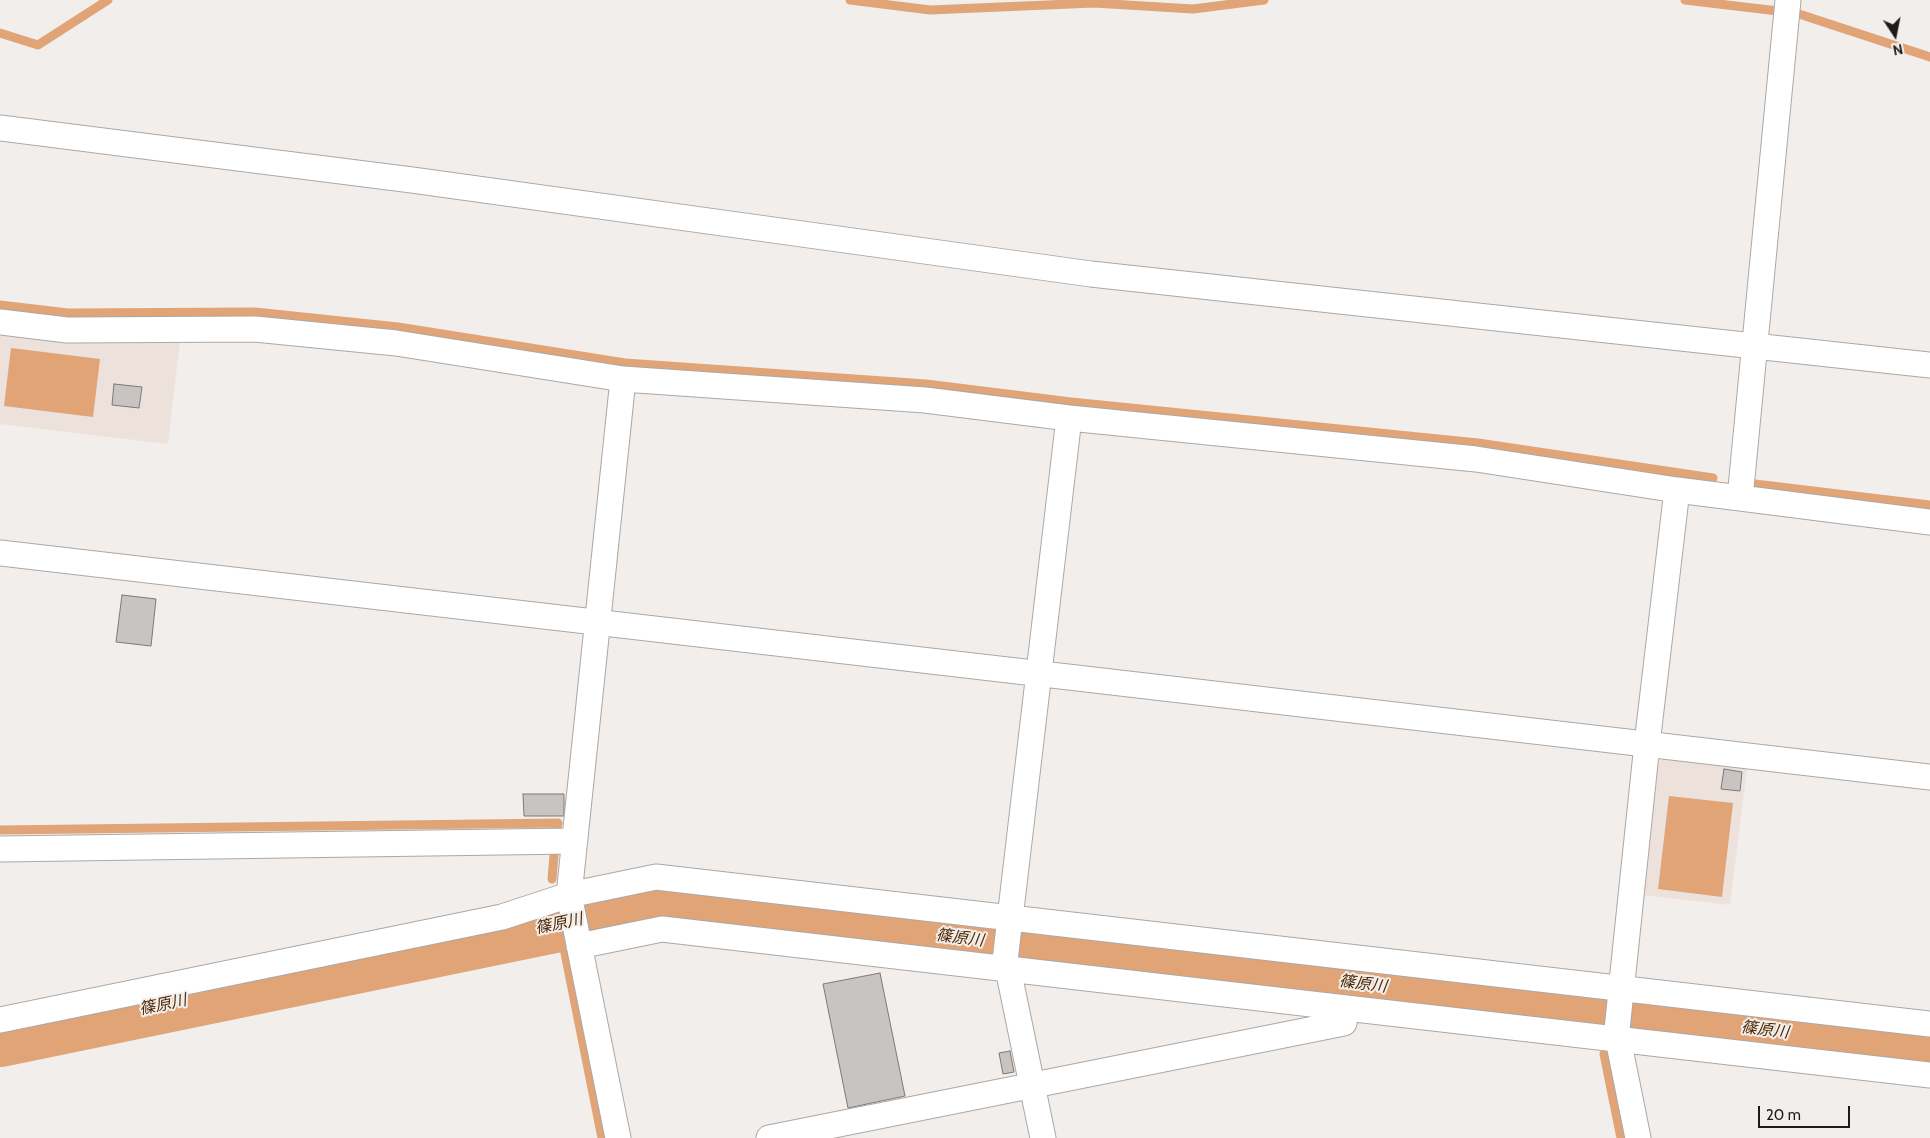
<!DOCTYPE html>
<html>
<head>
<meta charset="utf-8">
<style>
  body { margin:0 }
  #map { position:relative; width:1930px; height:1138px; overflow:hidden; background:#f2eeeb; font-family:Cabin,sans-serif }
  canvas { display:block }
  .north { position:absolute; left:1870px; top:10px; width:50px; height:50px; -webkit-text-stroke:4px #f2eeeb; paint-order:stroke; rotate:169deg; font-size:14px; font-weight:700; line-height:20px; text-align:center; color:#1c1b1a }
  .north::after { content:''; display:block; margin:auto; width:18px; height:22px; background:#1c1b1a; clip-path:polygon(50% 0,100% 100%,50% 72%,0 100%) }
  .scale { position:absolute; left:1758px; top:1106px; width:92px; height:22px; box-sizing:border-box; border:2px solid #1c1b1a; border-top:0; padding-left:6px; font-size:15px; line-height:18px; white-space:nowrap; color:#1c1b1a; -webkit-text-stroke:4px #f2eeeb; paint-order:stroke }
</style>
</head>
<body>
<div id="map">
<canvas width="1930" height="1138"></canvas>
<div class="north">N</div>
<div class="scale">20 m</div>
</div>
<script>
const g = document.querySelector('canvas').getContext('2d');
g.lineJoin = 'round';
function paint(path, color) { g.fillStyle = color; g.fill(path, 'evenodd'); }
const poly = rows => new Path2D(rows.map(r => 'M' + r).join(''));
function stroke(path, color, width, dash) { g.strokeStyle = color; g.lineWidth = width; g.lineCap = dash ? 'butt' : 'round'; g.setLineDash(dash || []); g.stroke(path); }
function label(font, color, halo, rows, align = 'center') {
  g.font = font + ' Cabin,"Noto Sans JP",sans-serif'; g.lineWidth = 4; g.setLineDash([]); g.textBaseline = 'middle'; g.strokeStyle = halo; g.fillStyle = color; for (const [text, x, y, turn = 0] of rows) {
    g.save(); g.translate(x, y); g.rotate((+turn || 0) * Math.PI / 180); g.textAlign = isNaN(turn) ? turn : align; if (halo) g.strokeText(text, 0, 0); g.fillText(text, 0, 0); g.restore();
  }
}
const built = poly([
  [0,333,180,341,168,444,0,424],
  [1664,758,1747,768,1730,905,1643,895,1656,764]
]);
const water = poly([
  [11,348,100,359,93,417,4,406],
  [1669,796,1733,803,1722,897,1658,889]
]);
const stream = poly([
  [850,0,930,10,1094,3,1193,9,1264,0],
  [1685,0,1778,11],
  [1796,13,1930,57],
  [0,33,38,45,108,0],
  [0,305,68,313,255,312,398,327,625,363,926,384,1071,402,1478,443,1713,478],
  [1755,484,1930,505],
  [0,830,558,823,557,827],
  [552,879,554,855],
  [556,908,602,1138],
  [1595,1011,1598,1027],
  [1604,1054,1621,1138]
]);
const river = poly([
  [0,1039,661,903,1930,1049]
]);
const building = poly([
  [114,384,142,387,139,408,112,405,114,384],
  [122,595,156,599,151,646,116,642,122,595],
  [1724,769,1742,772,1740,791,1721,789,1724,769],
  [523,794,564,794,564,816,524,816,523,794],
  [880,973,905,1096,848,1108,823,984,880,973],
  [1010,1051,1014,1072,1003,1074,999,1053,1010,1051]
]);
const minor = poly([
  [0,128,412,180,1091,274,1930,365],
  [0,322,67,330,255,329,396,343,623,379,925,400,1069,418,1476,459,1677,490,1930,522],
  [1740,498,1788,0],
  [0,553,1930,777],
  [0,849,574,841],
  [579,946,662,929,1346,1008],
  [1004,969,1069,418],
  [1008,969,1043,1138],
  [0,1020,502,917,569,895,656,877,1930,1024],
  [1616,1039,1647,744,1677,490],
  [1618,1039,1638,1138],
  [618,1138,569,895,623,379],
  [769,1138,1344,1023,1346,1008,1930,1075]
]);
const waterNames = [
  ["篠原川",559,924,-12],
  ["篠原川",960,938,7],
  ["篠原川",1363,984,7],
  ["篠原川",163,1005,-12],
  ["篠原川",1765,1030,7]
];
paint(built, '#ede2db');
paint(water, '#e0a477');
stroke(stream, '#e0a477', 9);
stroke(river, '#e0a477', 56);
paint(building, '#c8c4c1');
stroke(building, '#7c7976', 1);
stroke(minor, '#aca8a5', 27);
stroke(minor, '#fff', 25);
label('italic 16px', '#512a05', '#f2eeeb', waterNames);
</script>
</body>
</html>
